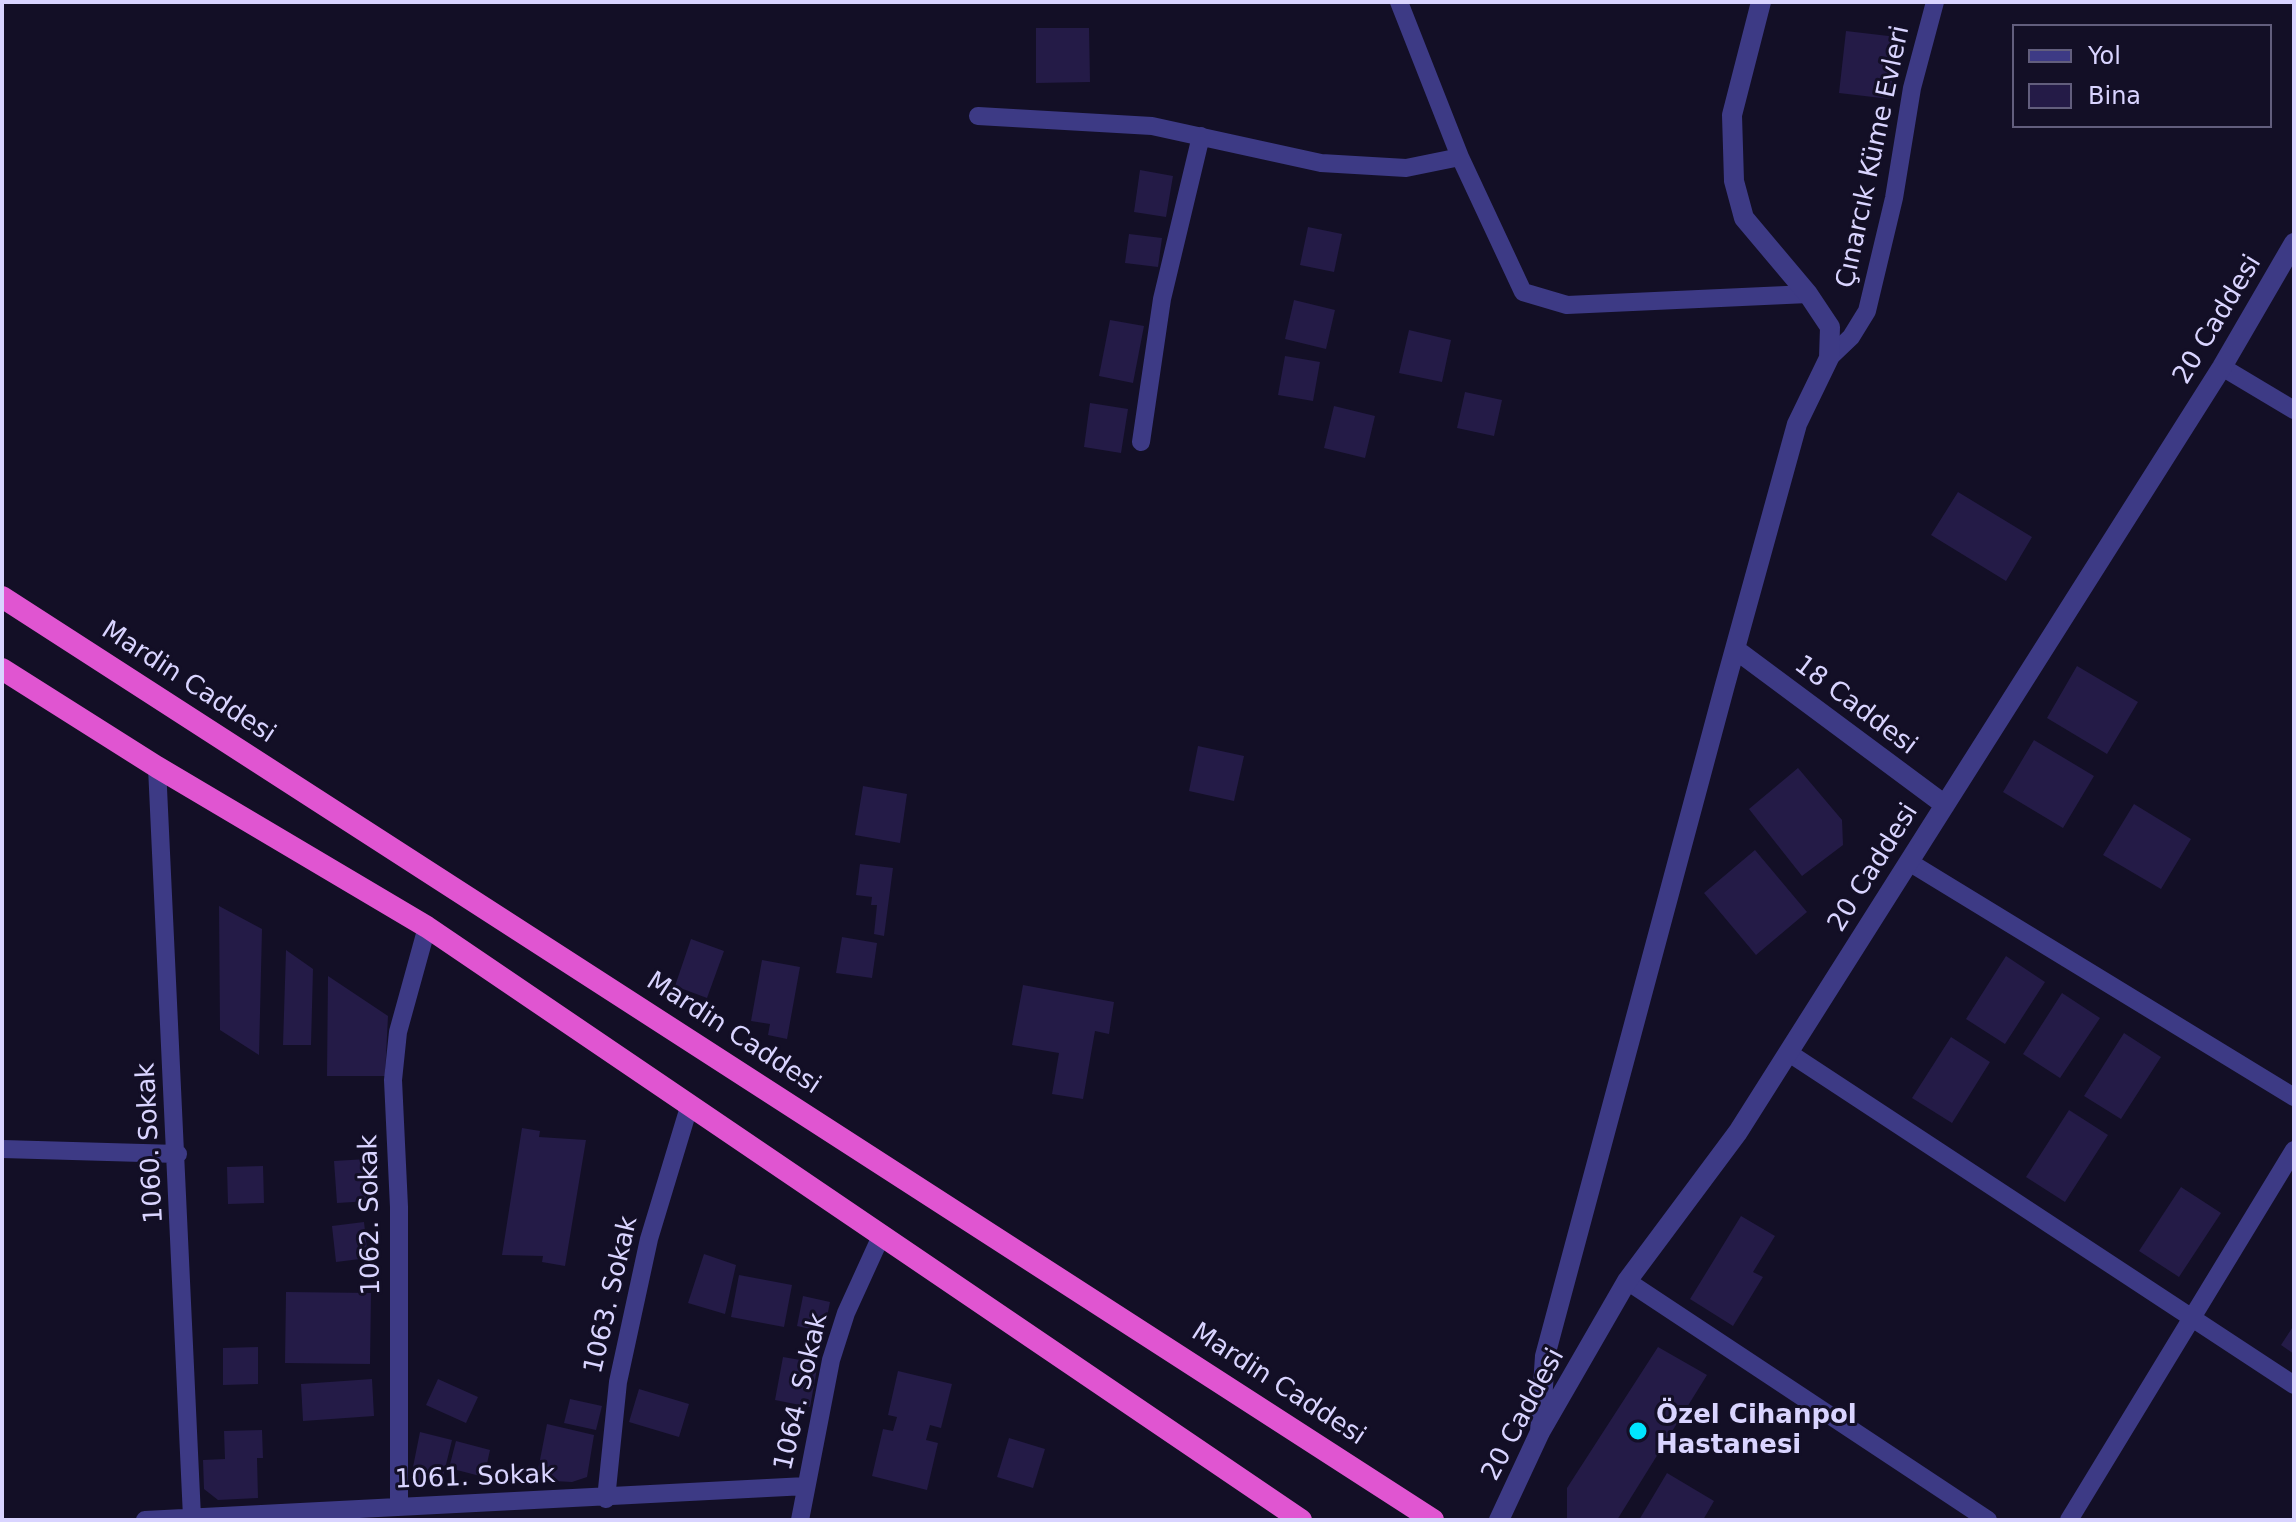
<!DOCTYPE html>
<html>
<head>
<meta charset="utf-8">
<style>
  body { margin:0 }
  #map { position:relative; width:2296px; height:1522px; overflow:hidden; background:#130f26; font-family:"DejaVu Sans",sans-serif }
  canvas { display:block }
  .frame { position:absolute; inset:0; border:4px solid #d9d4ff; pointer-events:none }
  .legend { position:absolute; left:2012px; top:24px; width:260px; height:104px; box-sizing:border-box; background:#130f26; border:2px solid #625e7d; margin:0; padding:10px 14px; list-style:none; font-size:24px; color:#d9d4ff }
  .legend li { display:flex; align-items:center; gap:16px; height:40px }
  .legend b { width:40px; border:2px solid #625e7d }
</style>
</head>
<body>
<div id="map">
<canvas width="2296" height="1522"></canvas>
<div class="frame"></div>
<ul class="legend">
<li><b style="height:10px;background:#3d3a85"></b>Yol</li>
<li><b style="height:22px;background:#241b47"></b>Bina</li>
</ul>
</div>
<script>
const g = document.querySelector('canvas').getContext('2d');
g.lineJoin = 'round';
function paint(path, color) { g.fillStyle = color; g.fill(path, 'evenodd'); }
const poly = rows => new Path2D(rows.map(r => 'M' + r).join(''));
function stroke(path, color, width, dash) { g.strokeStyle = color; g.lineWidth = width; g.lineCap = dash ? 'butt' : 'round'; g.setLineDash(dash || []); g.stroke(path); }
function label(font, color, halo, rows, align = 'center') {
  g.font = font + ' "DejaVu Sans",sans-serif'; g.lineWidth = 6; g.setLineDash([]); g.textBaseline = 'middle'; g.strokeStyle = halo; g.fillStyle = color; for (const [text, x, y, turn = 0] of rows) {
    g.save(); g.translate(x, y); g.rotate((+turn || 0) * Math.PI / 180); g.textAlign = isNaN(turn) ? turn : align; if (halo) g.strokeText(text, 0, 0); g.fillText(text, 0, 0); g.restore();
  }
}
const building = poly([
  [1036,28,1089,28,1090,82,1036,83],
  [1846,31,1897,37,1890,99,1839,93],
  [1140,170,1173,176,1166,217,1134,212],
  [1308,227,1342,234,1334,272,1300,265],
  [1129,234,1162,238,1158,267,1125,263],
  [1294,300,1335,310,1326,349,1285,339],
  [1110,320,1144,326,1133,383,1099,376],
  [1409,330,1451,340,1442,382,1399,373],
  [1285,356,1320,362,1313,401,1278,395],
  [1465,392,1502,400,1494,436,1457,428],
  [1090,403,1128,409,1121,453,1084,447],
  [1334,406,1375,416,1365,458,1324,448],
  [1958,492,2032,537,2006,581,1931,535],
  [2077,666,2138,702,2107,754,2047,718],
  [2034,740,2094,776,2063,828,2003,792],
  [1198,746,1244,756,1234,801,1189,791],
  [1798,768,1842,820,1843,845,1802,876,1749,809],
  [863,786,907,794,900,843,855,835],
  [2134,804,2191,839,2161,889,2103,855],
  [1755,850,1807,912,1756,955,1704,893],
  [860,864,893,868,884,936,874,934,877,905,871,905,872,897,856,895],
  [219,906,262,929,259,1055,220,1030],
  [842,937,877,943,872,978,836,973],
  [691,939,724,951,707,998,675,986],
  [286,950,313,969,311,1045,283,1045],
  [2006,956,2045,982,2005,1044,1966,1019],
  [762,960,800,967,787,1039,768,1035,770,1024,751,1021],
  [328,976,388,1016,385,1076,327,1076],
  [1023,985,1114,1002,1109,1034,1095,1031,1083,1099,1052,1094,1059,1053,1012,1045],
  [2062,993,2100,1018,2060,1078,2023,1054],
  [2124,1033,2161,1057,2121,1119,2084,1096],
  [1951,1037,1990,1062,1952,1123,1912,1098],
  [2069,1110,2108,1135,2065,1202,2026,1177],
  [522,1128,540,1131,539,1137,586,1140,565,1266,542,1262,543,1256,502,1255],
  [367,1159,370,1201,337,1203,334,1161],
  [263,1166,264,1203,228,1204,227,1167],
  [2181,1187,2221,1213,2179,1277,2139,1251],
  [1741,1216,1775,1236,1753,1272,1763,1277,1733,1326,1690,1299],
  [364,1222,368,1258,336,1262,332,1226],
  [704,1254,736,1265,725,1314,688,1303],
  [739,1275,792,1285,784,1327,731,1317],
  [286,1292,371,1293,370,1364,285,1363],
  [803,1296,830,1302,824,1332,797,1326],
  [2294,1325,2294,1354,2281,1345],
  [258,1347,258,1384,223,1385,223,1348],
  [1658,1347,1707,1375,1617,1520,1567,1520,1567,1488],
  [783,1357,818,1363,810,1407,775,1400],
  [898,1371,952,1384,941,1428,930,1425,926,1440,938,1443,927,1490,872,1476,883,1429,893,1431,897,1417,888,1415],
  [372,1379,374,1416,303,1421,301,1384],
  [438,1379,478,1397,466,1423,426,1405],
  [639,1389,689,1404,679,1437,629,1422],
  [570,1399,602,1406,596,1430,564,1423],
  [547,1424,594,1435,587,1477,572,1482,536,1480],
  [262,1430,263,1458,257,1458,258,1498,218,1500,204,1489,203,1460,225,1459,224,1431],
  [420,1432,452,1440,441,1485,423,1484,411,1477],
  [1009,1438,1045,1449,1033,1488,997,1477],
  [456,1441,490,1450,484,1477,449,1468],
  [1667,1473,1714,1501,1703,1520,1639,1520]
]);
const minor = poly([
  [1399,2,1460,157,1523,292,1567,305,1808,294],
  [978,116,1152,126,1321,163,1406,168,1460,157],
  [1829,358,1851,337,1867,311,1894,198,1912,88,1935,2],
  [2222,367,2294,410],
  [1141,442,1162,299,1201,136],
  [157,767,192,1517],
  [1909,862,2294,1097],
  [1789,1053,2294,1385],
  [2,1149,178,1154],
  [1627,1281,1988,1520],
  [606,1499,618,1382,649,1239,689,1107],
  [399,1506,399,1207,393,1080,398,1032,427,927],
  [145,1520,806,1486],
  [800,1520,831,1360,846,1313,882,1234],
  [2069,1520,2294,1150]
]);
const tertiary = poly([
  [1735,649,1945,805],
  [1540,1432,1545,1356,1725,685,1797,424,1829,358,1830,327,1808,294,1744,218,1734,181,1732,115,1761,2],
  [1499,1520,1540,1432,1627,1281,1738,1132,2222,367,2294,243]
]);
const trunk = poly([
  [2,597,1433,1520],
  [2,669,157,767,427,927,1301,1520]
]);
const markers = [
  [1638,1431,10,"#00e5ff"]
];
const streetNames = [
  ["Çınarcık Küme Evleri",1874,157,-78],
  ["20 Caddesi",2218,320,-59],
  ["Mardin Caddesi",188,683,33],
  ["18 Caddesi",1855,706,37],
  ["20 Caddesi",1874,868,-58],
  ["Mardin Caddesi",733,1034,33],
  ["1060. Sokak",151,1143,-93],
  ["1062. Sokak",371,1215,-91],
  ["1063. Sokak",612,1295,-77],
  ["Mardin Caddesi",1278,1385,33],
  ["1064. Sokak",802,1392,-77],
  ["20 Caddesi",1524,1415,-62],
  ["1061. Sokak",475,1478,-2]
];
const poiNames = [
  ["Özel Cihanpol",1656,1416],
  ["Hastanesi",1656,1446]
];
paint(building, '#241b47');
stroke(minor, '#3d3a85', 18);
stroke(tertiary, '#3d3a85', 20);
stroke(trunk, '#e055d1', 22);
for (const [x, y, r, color] of markers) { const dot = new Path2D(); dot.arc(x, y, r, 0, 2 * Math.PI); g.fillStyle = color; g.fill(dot); stroke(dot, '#130f26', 3); }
label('26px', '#d9d4ff', '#130f26', streetNames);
label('bold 26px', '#d9d4ff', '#130f26', poiNames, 'left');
</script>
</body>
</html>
